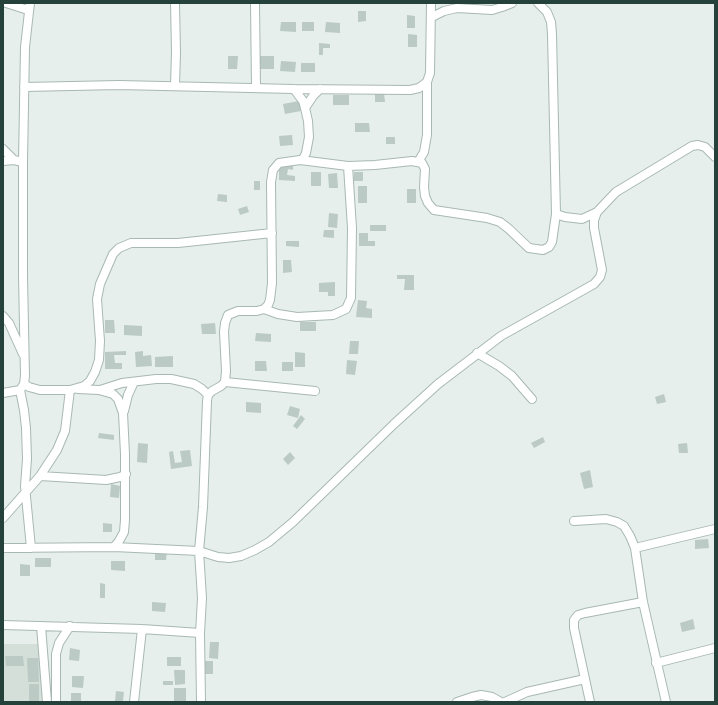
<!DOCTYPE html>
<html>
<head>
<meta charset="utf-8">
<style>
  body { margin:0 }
  #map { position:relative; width:718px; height:705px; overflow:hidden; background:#e6efeb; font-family:Jost,sans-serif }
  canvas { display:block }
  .frame { position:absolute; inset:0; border:4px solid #24423a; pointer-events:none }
</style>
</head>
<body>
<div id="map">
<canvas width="718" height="705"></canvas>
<div class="frame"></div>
</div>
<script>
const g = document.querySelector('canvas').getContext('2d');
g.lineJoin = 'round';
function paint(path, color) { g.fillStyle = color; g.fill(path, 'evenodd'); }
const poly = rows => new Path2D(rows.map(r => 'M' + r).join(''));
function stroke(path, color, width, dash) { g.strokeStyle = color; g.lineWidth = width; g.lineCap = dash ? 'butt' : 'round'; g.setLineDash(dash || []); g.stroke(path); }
const built = poly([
  [3,644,41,644,42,702,3,702]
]);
const building = poly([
  [358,11,366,11,366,21,358,22],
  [407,15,415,16,415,28,407,28],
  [281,22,296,22,296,32,280,31],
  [302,22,314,22,314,31,302,31],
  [326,22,340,23,340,33,325,32],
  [408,34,417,35,417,47,408,47],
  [319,43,330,44,330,48,323,48,323,55,319,55],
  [228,56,238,56,237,69,228,69],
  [258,56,274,56,274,69,258,69],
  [281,61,296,62,295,72,280,71],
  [301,63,315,63,315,72,301,72],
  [375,93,384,93,385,102,375,102],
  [333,95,349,95,349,105,333,105],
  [299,101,301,111,285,114,283,104],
  [355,123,369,123,370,132,355,132],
  [292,135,293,145,280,146,279,136],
  [386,137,395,137,395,144,386,144],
  [279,166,293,166,293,170,288,169,287,175,295,176,295,181,279,180],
  [311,172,321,172,321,186,311,186],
  [354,172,363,172,363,181,354,181],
  [337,173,338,188,329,188,328,174],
  [254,181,260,181,260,190,254,190],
  [358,186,367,186,367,203,358,203],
  [407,189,416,189,416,203,407,203],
  [218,194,227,195,227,202,217,201],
  [247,206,249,212,240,215,238,209],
  [329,213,338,214,337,228,328,227],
  [370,225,386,225,386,231,370,231],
  [324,230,334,230,334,238,323,237],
  [359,233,368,233,368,241,375,241,375,246,359,246],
  [286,241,299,241,299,247,286,246],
  [283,260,291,260,292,272,283,273],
  [397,275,414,275,414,290,404,290,405,279,397,279],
  [335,282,335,296,328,296,328,292,319,292,319,283],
  [358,300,367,301,366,308,372,309,372,318,356,317],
  [105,320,114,320,115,333,105,333],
  [300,322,316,322,316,331,300,331],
  [215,323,216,334,202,334,201,324],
  [124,325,142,326,142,336,124,335],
  [256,333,271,334,271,342,255,341],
  [350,341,359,341,358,354,349,354],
  [126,351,126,355,114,355,115,363,122,363,122,369,105,369,105,352],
  [143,351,143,356,151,355,152,366,136,367,135,352],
  [295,352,305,353,305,367,295,367],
  [173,356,173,367,155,367,155,357],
  [347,360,357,361,355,375,346,374],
  [255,361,266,361,267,371,255,371],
  [282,362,293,362,293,371,282,371],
  [664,394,666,402,657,404,655,397],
  [246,402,261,403,261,413,246,412],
  [290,406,300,409,298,418,287,415],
  [301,415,305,419,297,429,293,426],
  [99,433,114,435,114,440,98,438],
  [543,437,545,442,534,448,531,443],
  [138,443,148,444,147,463,137,462],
  [687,443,688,453,679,453,678,444],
  [190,450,192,466,171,469,169,452,173,451,175,463,182,462,180,451],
  [290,452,295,458,288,465,283,459],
  [590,470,593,487,584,489,580,473],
  [111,484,120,486,119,498,110,497],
  [103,523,112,524,112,532,103,532],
  [708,539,709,548,695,549,695,540],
  [155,550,167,551,166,560,155,560],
  [35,558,51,558,51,567,35,567],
  [111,561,125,561,125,571,111,570],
  [20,564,30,565,30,576,20,576],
  [100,583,105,584,105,598,100,598],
  [152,602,166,603,165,612,152,611],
  [693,619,695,629,682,632,680,623],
  [210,642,219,642,218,659,209,658],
  [70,648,80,650,79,661,69,660],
  [5,656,23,656,24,666,6,666],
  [167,657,181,657,181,666,167,666],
  [27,658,38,658,39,682,28,682],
  [204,661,213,661,213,674,205,674],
  [174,670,185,670,185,684,175,685],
  [72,676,84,676,83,688,72,687],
  [163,681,173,681,173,685,163,685],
  [29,684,39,684,39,702,29,702],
  [174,688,186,688,186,702,174,702],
  [116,691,124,692,123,701,115,701],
  [71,693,81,693,81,702,71,702]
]);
const street = poly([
  [6,3,28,10],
  [175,3,176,52,175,86],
  [255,3,256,88],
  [432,17,444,11,457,8,492,10,502,7,512,3],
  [24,87,119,85,294,89,410,90,419,88,427,82,430,73,431,3],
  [305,108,313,96,320,89],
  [3,149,14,160],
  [300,160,348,166,375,165,412,161,422,163,425,169,424,187,425,196,428,203,434,210,487,218,500,222,509,229,529,248,543,250,549,247,552,242,556,214,552,34,551,22,547,12,538,3],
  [3,161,14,160,23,162],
  [418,162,424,152,427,135,427,82],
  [556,214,565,217,582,219,597,212],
  [264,309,278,314,297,317,333,315,346,309,351,298,352,228,348,166],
  [3,316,9,323,23,354],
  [477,353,499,366,512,376,532,399],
  [225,382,315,391],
  [24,384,29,387,40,390,70,390,84,386,90,381,95,372,99,360,100,341,97,299,100,284,113,254,119,248,131,243,178,243,272,233],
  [78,389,99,390,113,394,118,399,123,413,125,454,125,520,124,532,119,541,114,547],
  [20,390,24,410,26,428,27,459,25,486,31,548],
  [100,390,122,383,156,379,171,379,194,384,202,389,208,395],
  [3,393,20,390,24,384,25,376,23,276,23,162,25,47,30,3],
  [124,411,128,395,134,382],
  [40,476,106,480,120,477,126,474],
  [3,518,40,476,57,450,65,431,70,390],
  [574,521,606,519,617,522,624,526,630,536,635,548,643,602,666,702],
  [3,548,114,547,199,551,218,557,229,558,241,556,255,550,269,542,293,522,394,424,438,384,501,336,578,293,594,284,600,277,602,270,594,228,594,220,597,212,616,192,692,146,698,145,705,147,715,157],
  [635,548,715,529],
  [3,625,142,629,200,633],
  [41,626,47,702],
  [656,663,715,648],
  [56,702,56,654,59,643,70,626],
  [134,702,142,629],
  [201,702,200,633,202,598,199,551,203,507,207,401,208,395,212,391,221,386,225,382,226,371,224,332,225,323,228,315,238,311,257,311,264,309,268,305,270,300,272,283,271,182,273,170,279,163,300,160,303,159,306,153,309,137,308,121,305,108,303,101,294,89],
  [457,702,472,697,481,695,492,697,501,702],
  [505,702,527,692,585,679],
  [590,702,574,628,574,620,578,615,585,613,643,602]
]);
paint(built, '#d4dfda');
paint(building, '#bbcac4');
stroke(street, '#a8b8b2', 10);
stroke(street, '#fff', 8);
</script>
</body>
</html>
